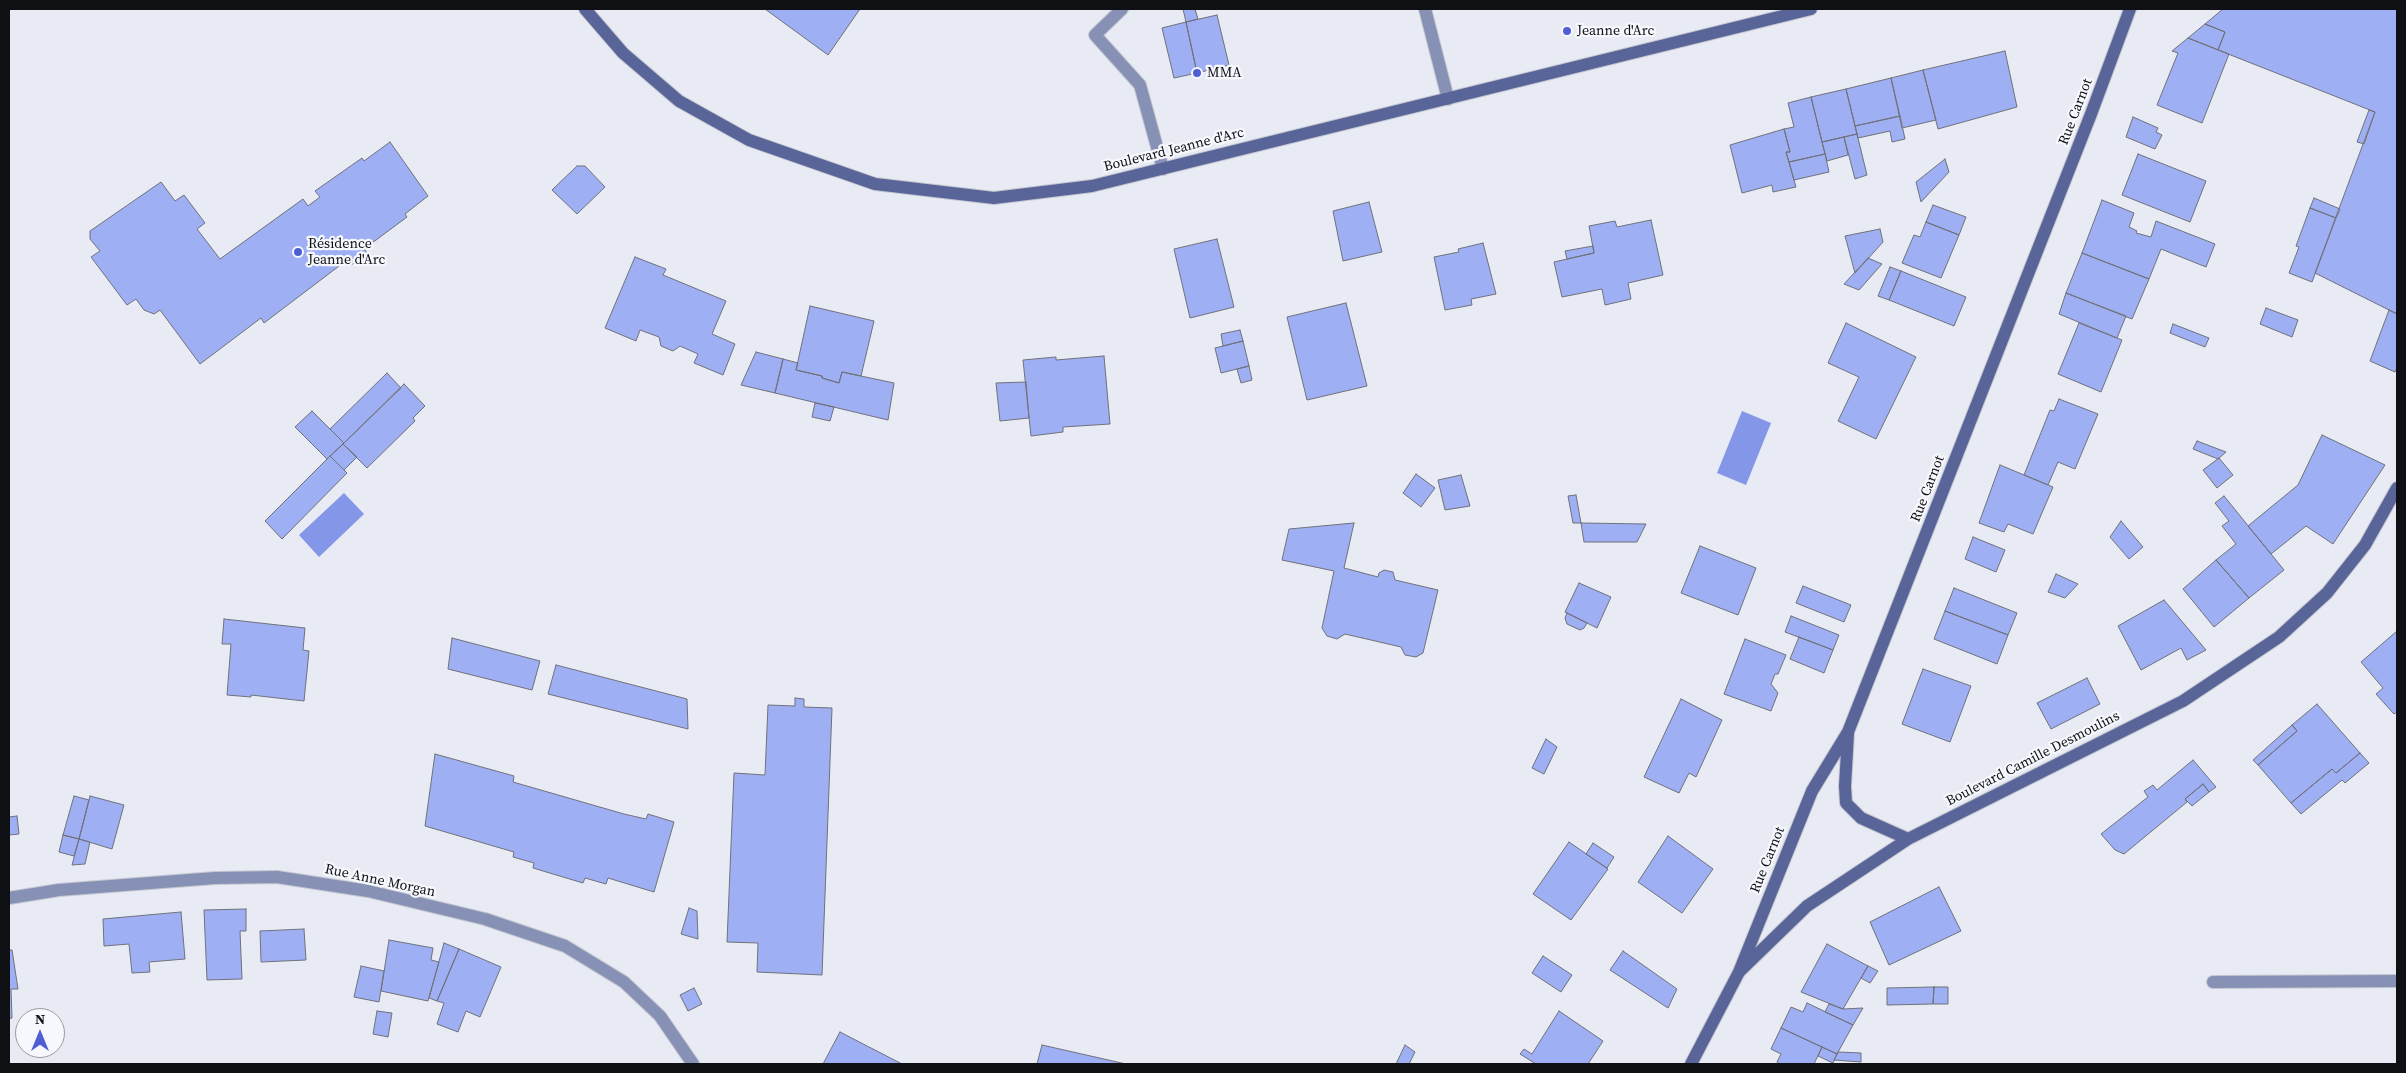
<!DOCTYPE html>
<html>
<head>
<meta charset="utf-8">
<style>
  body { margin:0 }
  #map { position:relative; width:2406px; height:1073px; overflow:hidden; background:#e8eaf4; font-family:"Source Serif 4",serif }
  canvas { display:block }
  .frame { position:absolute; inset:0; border:10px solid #0f1014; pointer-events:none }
  .north { position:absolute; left:15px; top:1008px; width:50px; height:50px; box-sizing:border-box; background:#f6f8fe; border:1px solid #9a9ba0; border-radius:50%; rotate:0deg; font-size:14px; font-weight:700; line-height:20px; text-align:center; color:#0f1014 }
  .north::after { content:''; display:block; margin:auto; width:18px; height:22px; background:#4f5ed3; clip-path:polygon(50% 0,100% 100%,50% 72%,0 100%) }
</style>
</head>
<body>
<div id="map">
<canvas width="2406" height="1073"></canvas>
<div class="frame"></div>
<div class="north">N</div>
</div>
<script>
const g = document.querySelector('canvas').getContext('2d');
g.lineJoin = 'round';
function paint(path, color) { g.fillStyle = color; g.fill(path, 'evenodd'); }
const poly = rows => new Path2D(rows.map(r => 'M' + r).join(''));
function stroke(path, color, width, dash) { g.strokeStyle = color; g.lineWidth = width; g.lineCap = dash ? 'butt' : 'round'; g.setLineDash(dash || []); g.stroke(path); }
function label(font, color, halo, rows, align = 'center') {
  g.font = font + ' "Source Serif 4",serif'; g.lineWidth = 4.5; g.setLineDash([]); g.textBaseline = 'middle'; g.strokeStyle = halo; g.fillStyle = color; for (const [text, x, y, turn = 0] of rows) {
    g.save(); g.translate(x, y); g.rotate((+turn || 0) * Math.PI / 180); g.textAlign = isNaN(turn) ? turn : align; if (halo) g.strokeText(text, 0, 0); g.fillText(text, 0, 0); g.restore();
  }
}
const water = poly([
  [1742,411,1771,423,1746,485,1717,473],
  [344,493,364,514,319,557,299,535]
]);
const building = poly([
  [765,9,860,9,828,55,765,9],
  [1183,9,1195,9,1198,19,1186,22,1183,9],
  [2223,9,2397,9,2397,314,2315,273,2375,112,2218,50,2225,32,2205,24,2223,9],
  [1217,15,1229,65,1197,73,1186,22,1217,15],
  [1186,22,1197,73,1174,78,1162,28,1186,22],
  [2205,24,2225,32,2218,50,2188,38,2205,24],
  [2188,38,2229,54,2202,123,2157,105,2178,53,2172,51,2188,38],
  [2005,51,2017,107,1938,129,1923,70,2005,51],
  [1923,70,1936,120,1902,128,1891,78,1923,70],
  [1891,78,1900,116,1855,126,1846,89,1891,78],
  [1846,89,1857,134,1822,142,1811,97,1846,89],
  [1811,97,1825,154,1789,162,1786,152,1790,152,1784,129,1794,127,1788,103,1811,97],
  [2369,110,2375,112,2364,144,2357,142,2369,110],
  [1900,116,1905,139,1892,142,1890,131,1858,138,1855,126,1900,116],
  [2133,117,2158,128,2156,132,2162,135,2155,149,2126,137,2133,117],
  [1784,129,1790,152,1786,152,1796,187,1773,192,1772,185,1742,193,1730,145,1784,129],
  [1857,134,1867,175,1855,179,1844,137,1857,134],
  [1844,137,1848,155,1827,161,1822,142,1844,137],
  [390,142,428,196,405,214,407,217,364,249,368,254,351,265,347,260,264,323,261,318,200,364,160,310,154,314,144,310,136,299,127,305,91,257,100,251,90,239,90,231,161,182,175,201,184,195,205,223,197,229,220,259,303,199,308,206,320,197,315,191,362,158,364,161,390,142],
  [1825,154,1829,172,1794,180,1789,162,1825,154],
  [2138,154,2206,181,2190,222,2122,195,2138,154],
  [1945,159,1949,172,1921,202,1916,182,1945,159],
  [577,166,585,166,605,187,577,214,552,190,577,166],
  [2314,198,2340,209,2336,218,2310,208,2314,198],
  [2102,200,2134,213,2129,227,2137,231,2136,233,2151,237,2156,221,2215,244,2206,267,2161,249,2149,279,2082,253,2102,200],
  [1369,202,1382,252,1343,261,1333,211,1369,202],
  [1933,205,1966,217,1959,235,1926,222,1933,205],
  [2310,208,2336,218,2312,282,2289,273,2299,247,2296,246,2310,208],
  [1651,220,1663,275,1628,283,1631,299,1605,305,1602,289,1562,297,1554,262,1594,253,1589,226,1615,221,1617,227,1651,220],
  [1926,222,1959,235,1941,278,1902,263,1914,235,1920,237,1926,222],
  [1880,229,1883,242,1855,273,1845,236,1880,229],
  [1217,239,1234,307,1190,318,1174,249,1217,239],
  [1483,243,1496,294,1471,299,1472,305,1445,310,1434,257,1459,252,1458,249,1483,243],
  [1593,246,1594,253,1567,259,1565,251,1593,246],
  [2082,253,2149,279,2132,319,2066,293,2082,253],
  [635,257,666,269,663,275,726,301,712,334,735,344,723,375,694,363,698,354,680,346,673,351,661,346,659,337,640,330,636,341,605,328,635,257],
  [1868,258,1882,264,1859,290,1844,284,1868,258],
  [1890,267,1901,271,1889,300,1878,296,1890,267],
  [1901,271,1966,297,1954,326,1889,300,1901,271],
  [2066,293,2126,316,2117,338,2059,314,2066,293],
  [1346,303,1367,386,1307,400,1287,317,1346,303],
  [810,306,874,321,861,376,842,372,839,383,822,378,822,376,796,370,810,306],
  [2266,308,2298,320,2292,337,2260,324,2266,308],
  [2389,310,2397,314,2397,368,2395,372,2370,361,2389,310],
  [1846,323,1916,357,1876,439,1838,421,1859,377,1828,363,1846,323],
  [2079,323,2122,340,2101,392,2058,374,2079,323],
  [2173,324,2209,338,2205,347,2170,333,2173,324],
  [1240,330,1243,341,1223,346,1221,334,1240,330],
  [1243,341,1249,366,1221,373,1215,348,1243,341],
  [756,352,783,359,775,393,741,385,756,352],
  [1104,356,1110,424,1063,427,1063,432,1031,436,1023,360,1056,357,1056,360,1104,356],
  [783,359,798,363,796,370,822,376,822,378,839,383,842,372,894,383,888,420,775,393,783,359],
  [1249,366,1252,380,1241,383,1237,369,1249,366],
  [387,373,401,388,344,443,330,429,387,373],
  [1026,382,1029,418,1000,421,996,383,1026,382],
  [404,384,425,406,413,418,415,421,367,468,343,444,404,384],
  [2059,399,2098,414,2075,469,2058,462,2048,485,2024,475,2050,410,2054,411,2059,399],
  [815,403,834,407,830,421,812,417,815,403],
  [312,411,344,443,327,459,295,427,312,411],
  [2322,435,2385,465,2333,544,2306,526,2271,554,2248,526,2298,485,2322,435],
  [2197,441,2226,452,2218,459,2193,449,2197,441],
  [343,444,357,457,344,470,330,456,343,444],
  [330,456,347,473,282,539,265,521,330,456],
  [2219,458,2233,475,2217,488,2203,470,2219,458],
  [2000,465,2053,487,2033,534,2008,524,2004,532,1979,523,2000,465],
  [1416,474,1435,488,1421,507,1403,493,1416,474],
  [1461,475,1470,506,1445,510,1438,480,1461,475],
  [1576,495,1581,523,1573,523,1568,496,1576,495],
  [2224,496,2284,570,2249,598,2216,560,2236,544,2222,526,2229,521,2215,503,2224,496],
  [2121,521,2143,547,2129,559,2110,537,2121,521],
  [1354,523,1344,568,1378,577,1379,573,1384,570,1393,572,1395,580,1438,590,1423,653,1416,657,1405,655,1401,647,1345,634,1337,639,1327,636,1322,628,1334,571,1282,560,1289,529,1354,523],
  [1581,523,1646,524,1637,542,1584,542,1581,523],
  [1973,537,2005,550,1996,572,1965,559,1973,537],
  [1700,546,1756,568,1738,615,1681,593,1700,546],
  [2216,560,2249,598,2214,627,2183,589,2216,560],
  [2056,574,2078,584,2065,598,2048,592,2056,574],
  [1579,583,1611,597,1597,628,1565,612,1579,583],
  [1803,586,1851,605,1844,622,1796,603,1803,586],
  [1954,588,2017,613,2008,635,1945,611,1954,588],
  [2164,600,2206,650,2187,660,2181,648,2141,670,2118,626,2164,600],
  [1945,611,2008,635,1997,664,1934,639,1945,611],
  [1567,613,1587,623,1584,628,1580,630,1567,624,1565,618,1567,613],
  [1791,616,1839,635,1833,650,1785,632,1791,616],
  [224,619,305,628,303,650,309,651,304,701,251,695,251,697,227,695,231,644,222,644,224,619],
  [2397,631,2397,712,2394,714,2376,694,2383,688,2361,662,2397,631],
  [1799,637,1833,650,1824,673,1790,659,1799,637],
  [452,638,540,661,532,690,448,669,452,638],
  [1745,639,1786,655,1778,674,1775,674,1771,684,1778,693,1771,711,1724,694,1745,639],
  [556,665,687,699,688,729,548,694,556,665],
  [1923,669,1971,686,1950,742,1902,724,1923,669],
  [2087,678,2100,704,2051,729,2037,703,2087,678],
  [795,698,804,699,804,707,832,708,822,975,757,972,758,943,727,942,734,773,765,775,768,705,795,706,795,698],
  [1681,699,1722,720,1696,777,1689,773,1679,793,1644,777,1681,699],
  [2317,704,2360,753,2336,773,2332,769,2291,803,2258,765,2297,731,2292,725,2317,704],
  [2292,725,2297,731,2258,765,2253,760,2292,725],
  [1546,739,1557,747,1544,774,1532,768,1546,739],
  [2360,753,2369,763,2345,783,2342,780,2301,814,2291,803,2332,769,2336,773,2360,753],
  [435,754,514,776,513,782,624,814,646,819,648,814,674,822,654,892,608,878,606,884,585,878,583,883,533,868,534,863,513,857,514,852,425,826,435,754],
  [2193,760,2216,787,2209,792,2203,784,2185,799,2187,802,2124,854,2115,850,2101,834,2148,797,2144,791,2153,785,2157,790,2193,760],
  [2203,784,2209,792,2192,806,2185,799,2203,784],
  [74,796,89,800,79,839,63,835,74,796],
  [90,796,124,805,112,849,79,839,90,796],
  [17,816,19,834,9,835,9,817,17,816],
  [63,835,79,839,74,856,59,852,63,835],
  [1668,836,1713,869,1682,913,1638,882,1668,836],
  [79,839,90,842,85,864,72,865,79,839],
  [1569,842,1608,869,1571,920,1533,894,1569,842],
  [1593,843,1614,857,1607,868,1586,854,1593,843],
  [1939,887,1961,931,1889,965,1870,922,1939,887],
  [689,908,697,911,698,939,681,934,689,908],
  [246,909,246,931,240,931,242,979,207,980,204,910,246,909],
  [181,912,185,959,149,962,150,972,132,973,129,944,104,946,103,919,181,912],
  [304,929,306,960,261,962,260,931,304,929],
  [389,940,433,948,431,960,439,962,428,1001,381,991,389,940],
  [444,943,459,949,437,1001,429,998,444,943],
  [1827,944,1868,966,1843,1009,1801,992,1827,944],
  [459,949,501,967,480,1017,466,1011,458,1032,437,1024,444,1003,437,1001,459,949],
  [9,950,12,950,18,989,11,989,12,1018,9,1019,9,950],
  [1623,951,1677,989,1668,1008,1610,970,1623,951],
  [1543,956,1572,975,1561,992,1532,973,1543,956],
  [361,966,384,971,379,1002,354,997,361,966],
  [1868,966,1878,971,1870,983,1861,978,1868,966],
  [1934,987,1948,987,1948,1004,1933,1004,1934,987],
  [1934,987,1933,1004,1887,1005,1887,988,1934,987],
  [694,988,702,1004,688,1011,680,995,694,988],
  [1807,1003,1853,1025,1837,1054,1781,1028,1791,1007,1803,1012,1807,1003],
  [1829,1004,1843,1009,1863,1008,1853,1025,1825,1012,1829,1004],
  [377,1011,392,1013,388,1037,373,1034,377,1011],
  [1559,1011,1603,1041,1588,1064,1536,1064,1520,1054,1524,1049,1532,1054,1559,1011],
  [1781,1028,1822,1047,1814,1064,1780,1064,1777,1062,1781,1054,1771,1049,1781,1028],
  [840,1032,902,1064,823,1064,840,1032],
  [1042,1045,1126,1064,1037,1064,1042,1045],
  [1405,1045,1415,1052,1409,1064,1396,1064,1405,1045],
  [1822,1047,1837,1054,1833,1063,1818,1056,1822,1047],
  [1838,1052,1861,1053,1861,1062,1834,1060,1838,1052]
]);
const lane = poly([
  [2213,982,2397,981]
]);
const street = poly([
  [1122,9,1095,35,1140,85,1163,169],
  [1425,9,1448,99],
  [9,898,59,890,215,878,277,877,368,891,485,919,565,946,624,982,660,1016,693,1064]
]);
const secondary = poly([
  [585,9,623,53,679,101,749,140,875,184,994,198,1092,186,1811,9],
  [1848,734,1845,786,1846,803,1861,818,1908,839],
  [1739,972,1812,791,1848,732,2091,114,2130,9],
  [1691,1064,1739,972,1807,906,1908,839,2183,701,2279,637,2327,593,2365,545,2397,488]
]);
const markers = [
  [1567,31,5,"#4f5ed3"],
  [1197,73,5,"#4f5ed3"],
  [298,252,5,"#4f5ed3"]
];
const poiNames = [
  ["Jeanne d'Arc",1577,31],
  ["MMA",1207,73],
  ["Résidence",308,244],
  ["Jeanne d'Arc",308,260]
];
const streetNames = [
  ["Rue Carnot",2076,112,-69],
  ["Boulevard Jeanne d'Arc",1174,150,-14],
  ["Rue Carnot",1928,489,-69],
  ["Boulevard Camille Desmoulins",2033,759,-27],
  ["Rue Carnot",1768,860,-68],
  ["Rue Anne Morgan",380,881,12]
];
paint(water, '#8496e8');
paint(building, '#9faff3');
stroke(building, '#6f717a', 1);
stroke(lane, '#c5c7d0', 14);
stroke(street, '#c5c7d0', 14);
stroke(secondary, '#c5c7d0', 14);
stroke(lane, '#8791b5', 12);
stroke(street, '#8791b5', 12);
stroke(secondary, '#596599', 12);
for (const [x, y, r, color] of markers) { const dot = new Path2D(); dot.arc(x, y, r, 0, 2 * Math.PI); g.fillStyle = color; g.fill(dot); stroke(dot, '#f6f8fe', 2); }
label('14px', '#0f1014', '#f6f8fe', poiNames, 'left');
label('14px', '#0f1014', '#f6f8fe', streetNames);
</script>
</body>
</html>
